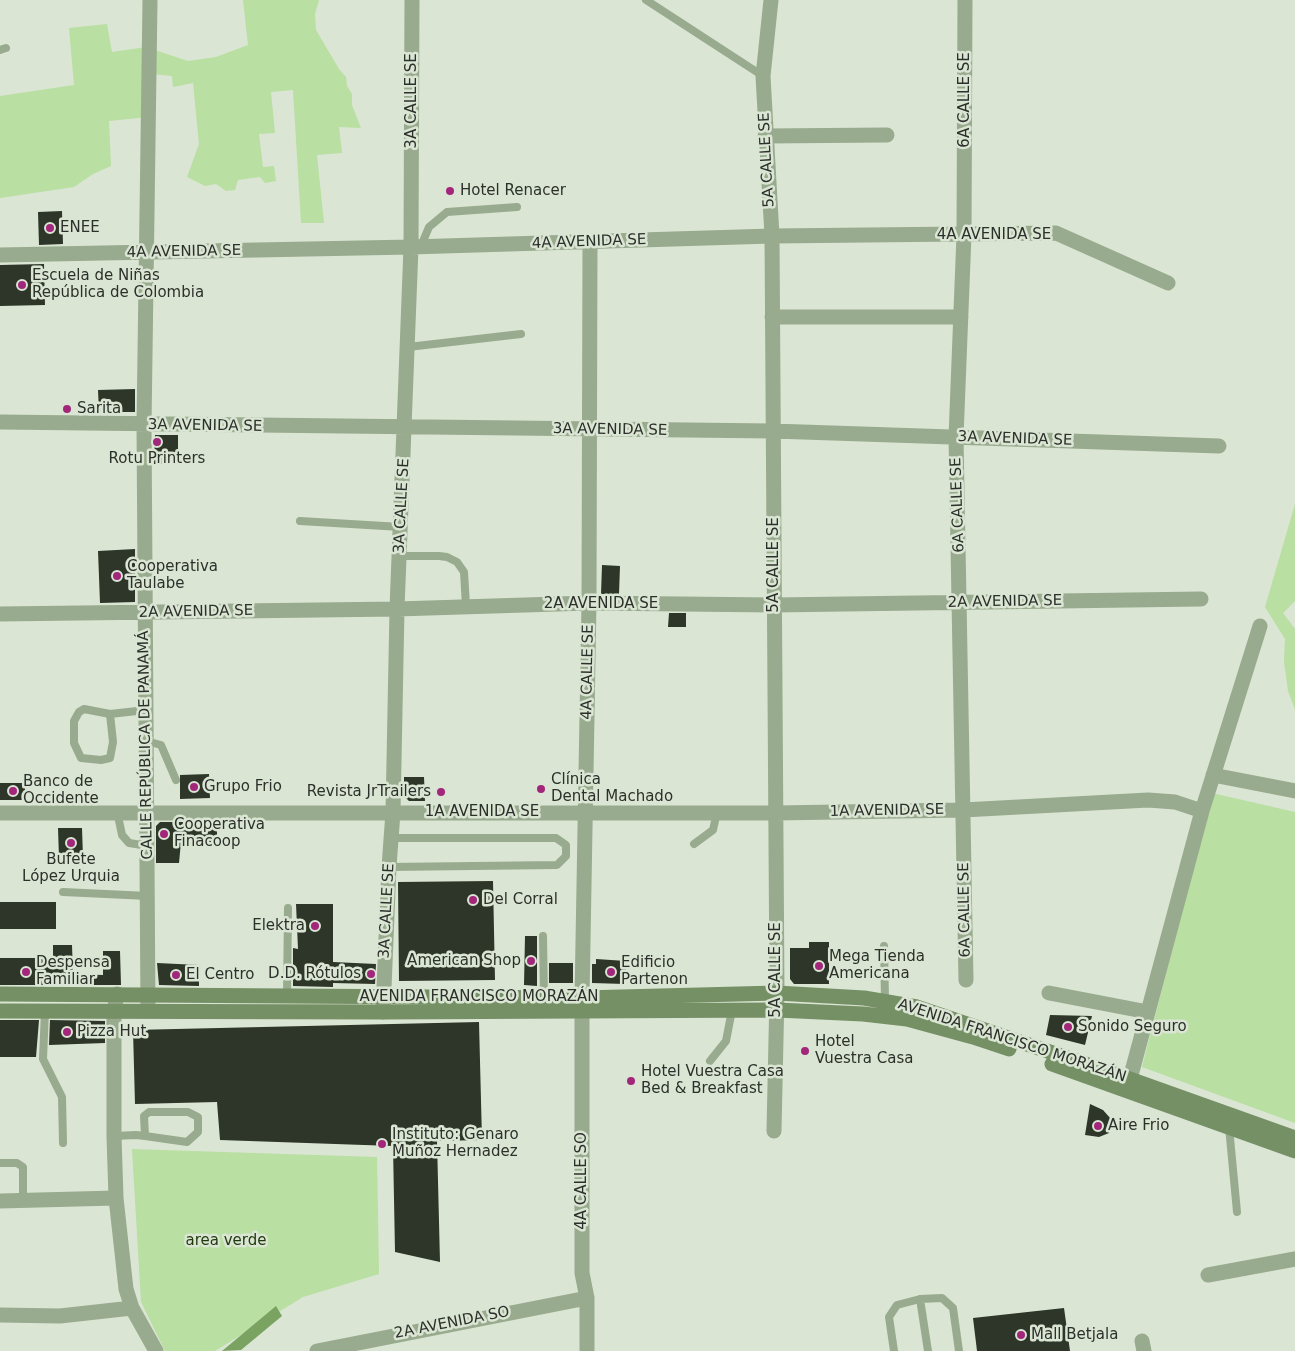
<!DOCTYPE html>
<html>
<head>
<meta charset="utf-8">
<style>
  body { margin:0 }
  canvas { display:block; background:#dae5d4 }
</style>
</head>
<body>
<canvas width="1295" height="1351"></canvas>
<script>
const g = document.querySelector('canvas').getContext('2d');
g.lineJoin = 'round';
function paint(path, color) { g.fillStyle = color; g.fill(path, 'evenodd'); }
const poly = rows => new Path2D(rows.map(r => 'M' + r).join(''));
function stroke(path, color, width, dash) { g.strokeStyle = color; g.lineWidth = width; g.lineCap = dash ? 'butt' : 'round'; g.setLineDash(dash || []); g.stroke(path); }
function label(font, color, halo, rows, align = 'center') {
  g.font = font + ' "DejaVu Sans",sans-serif'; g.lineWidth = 5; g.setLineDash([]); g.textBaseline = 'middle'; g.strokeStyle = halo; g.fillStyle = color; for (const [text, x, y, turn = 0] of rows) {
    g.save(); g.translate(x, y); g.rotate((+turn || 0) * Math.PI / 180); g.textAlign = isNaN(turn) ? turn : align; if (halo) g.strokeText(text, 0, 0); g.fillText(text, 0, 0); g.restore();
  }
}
const green = poly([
  [243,0,319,0,315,14,316,30,339,69,346,77,347,86,352,94,352,105,361,128,339,127,342,153,317,155,324,223,301,223,293,90,271,92,275,133,259,134,263,167,274,166,276,181,265,183,260,177,238,180,235,190,226,191,216,184,205,186,187,177,199,144,193,83,173,87,172,76,152,74,148,117,109,121,111,166,93,174,74,187,0,198,0,96,74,85,69,28,107,24,112,52,146,47,188,61,216,57,248,45],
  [1295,504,1295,601,1283,613,1295,629,1295,710,1288,691,1284,662,1285,639,1265,607],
  [1212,793,1295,812,1295,1123,1142,1067],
  [132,1149,377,1157,379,1274,303,1297,215,1351,165,1351,141,1302]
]);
const water = poly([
  [276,1306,282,1316,241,1350,222,1351]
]);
const building = poly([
  [62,211,63,244,39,245,38,212],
  [44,264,45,305,0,306,0,265],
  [135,389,135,412,99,412,98,390],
  [155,435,178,435,178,464,154,464],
  [135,549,135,602,100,603,98,551],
  [602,565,620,566,619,594,601,594],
  [669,613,686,613,686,627,668,627],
  [209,774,210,798,180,799,180,775],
  [404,777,424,777,425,801,409,801,404,796],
  [0,783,25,783,25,800,0,800],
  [160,822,217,822,217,842,181,842,179,863,156,863,156,826],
  [58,828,82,828,83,858,59,858],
  [493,881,495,980,399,981,398,882],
  [0,902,56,902,56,929,0,929],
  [296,904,333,904,333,962,376,964,375,984,333,983,333,987,293,986,293,948,298,949],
  [525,936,537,936,537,986,524,985],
  [809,942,829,942,829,984,794,984,790,979,790,948,809,948],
  [53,945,72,945,73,974,103,975,103,951,120,951,121,985,0,985,0,958,53,958],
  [596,959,626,961,625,984,592,983,592,964,596,964],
  [157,963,199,965,199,986,159,985],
  [549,963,573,963,573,983,549,983],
  [1050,1015,1092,1016,1085,1045,1046,1035],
  [0,1020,39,1020,36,1057,0,1057],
  [50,1020,105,1021,105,1043,49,1045],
  [479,1022,482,1140,437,1141,440,1262,395,1252,393,1146,220,1140,217,1102,135,1104,133,1030],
  [1090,1104,1103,1110,1111,1119,1109,1133,1099,1137,1085,1135],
  [1064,1308,1070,1351,977,1351,973,1318]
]);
const service = poly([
  [646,0,763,76],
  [0,50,6,48],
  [421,246,429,227,447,212,517,207],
  [408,347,521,334],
  [300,521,401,527],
  [400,556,439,556,447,557,457,562,464,572,466,606],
  [110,714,84,709,79,712,74,721,74,743,81,758,101,760,110,758,113,742,110,714,146,710],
  [146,741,161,745,176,780],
  [117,811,122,835,129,843,148,846],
  [694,844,713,830,717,812],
  [389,867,557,865,566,856,566,845,556,838,392,838],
  [63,892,148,896],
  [543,936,544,998],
  [884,946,885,1001],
  [287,995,288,908],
  [45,1011,43,1059,62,1097,63,1143],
  [710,1061,726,1041,732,1010],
  [1229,1127,1237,1212],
  [114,1136,136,1135,145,1136,187,1142,198,1132,198,1117,188,1112,149,1112,144,1116,145,1136],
  [0,1163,17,1163,23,1167,23,1200],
  [920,1299,928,1351],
  [894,1351,889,1317,897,1305,920,1299,942,1298,953,1308,959,1351]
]);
const minor = poly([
  [771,0,763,76,772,236,777,993,774,1131],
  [965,0,964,235,956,437,966,980],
  [765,136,887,135],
  [0,255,411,247,772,236,1056,233,1168,283],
  [772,317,961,317],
  [0,422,773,431,1219,446],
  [0,614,397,609,589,603,774,605,1201,599],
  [1213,775,1295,791],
  [0,813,775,813,963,810,1148,800,1175,802,1202,811],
  [1049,993,1148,1012],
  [117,994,114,1012,114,1136,116,1198,126,1289,132,1308,156,1351],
  [148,1010,144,425,150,0],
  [383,1012,389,867,393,812,397,609,411,247,412,0],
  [1127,1090,1202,811,1260,626],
  [0,1201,116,1198],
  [1208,1275,1295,1259],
  [0,1315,60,1316,132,1308],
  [1142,1341,1144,1351],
  [317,1351,587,1298],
  [587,1351,587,1298,582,1273,582,998,589,603,590,242]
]);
const secondary = poly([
  [0,994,582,998,777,993,864,998,917,1007,1130,1079,1295,1138],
  [0,1011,383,1012,777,1010,863,1014,907,1019,973,1037,1009,1049],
  [1052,1064,1295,1151]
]);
const markers = [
  [450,191,5,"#a2267a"],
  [50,228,5,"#a2267a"],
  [22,285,5,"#a2267a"],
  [67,409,5,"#a2267a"],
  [157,442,5,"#a2267a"],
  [117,576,5,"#a2267a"],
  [194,787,5,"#a2267a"],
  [541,789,5,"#a2267a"],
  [13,791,5,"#a2267a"],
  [441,792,5,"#a2267a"],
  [164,834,5,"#a2267a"],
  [71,843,5,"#a2267a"],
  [473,900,5,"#a2267a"],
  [315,926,5,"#a2267a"],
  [531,961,5,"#a2267a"],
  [819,966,5,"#a2267a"],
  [26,972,5,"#a2267a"],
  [611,972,5,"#a2267a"],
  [371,974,5,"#a2267a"],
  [176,975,5,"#a2267a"],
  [1068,1027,5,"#a2267a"],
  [67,1032,5,"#a2267a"],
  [805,1051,5,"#a2267a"],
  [631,1081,5,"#a2267a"],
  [1098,1126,5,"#a2267a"],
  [382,1144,5,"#a2267a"],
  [1021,1335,5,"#a2267a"]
];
const streetNames = [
  ["6A CALLE SE",965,100,-90],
  ["3A CALLE SE",412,101,-90],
  ["5A CALLE SE",767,160,-93],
  ["4A AVENIDA SE",994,235],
  ["4A AVENIDA SE",589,242,-2],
  ["4A AVENIDA SE",184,252,-1],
  ["3A AVENIDA SE",205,426,1],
  ["3A AVENIDA SE",610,430,1],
  ["3A AVENIDA SE",1015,439,2],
  ["6A CALLE SE",958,505,-92],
  ["3A CALLE SE",402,506,-87],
  ["5A CALLE SE",774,565,-90],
  ["2A AVENIDA SE",1005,602,-1],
  ["2A AVENIDA SE",601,604],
  ["2A AVENIDA SE",196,612,-1],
  ["4A CALLE SE",588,672,-89],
  ["CALLE REPÚBLICA DE PANAMÁ",146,745,-91],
  ["1A AVENIDA SE",887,811,-1],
  ["1A AVENIDA SE",482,812],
  ["6A CALLE SE",965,910,-91],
  ["3A CALLE SE",387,911,-87],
  ["5A CALLE SE",776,970,-90],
  ["AVENIDA FRANCISCO MORAZÁN",479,997],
  ["AVENIDA FRANCISCO MORAZÁN",1012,1041,18],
  ["4A CALLE SO",582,1181,-90],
  ["2A AVENIDA SO",452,1323,-11]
];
const poiNames = [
  ["Hotel Renacer",460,191],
  ["ENEE",60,228],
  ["Escuela de Niñas",32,276],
  ["República de Colombia",32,293],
  ["Sarita",77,409],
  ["Rotu Printers",157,459,"center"],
  ["Cooperativa",127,567],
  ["Taulabe",127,584],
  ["Clínica",551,780],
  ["Dental Machado",551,797],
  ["Banco de",23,782],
  ["Occidente",23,799],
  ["Grupo Frio",204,787],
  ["Revista JrTrailers",431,792,"right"],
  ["Cooperativa",174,825],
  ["Finacoop",174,842],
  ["Bufete",71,860,"center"],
  ["López Urquia",71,877,"center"],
  ["Del Corral",483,900],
  ["Elektra",305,926,"right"],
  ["Mega Tienda",829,957],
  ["Americana",829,974],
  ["American Shop",521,961,"right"],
  ["Despensa",36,963],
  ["Familiar",36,980],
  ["Edificio",621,963],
  ["Partenon",621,980],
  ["D.D. Rótulos",361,974,"right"],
  ["El Centro",186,975],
  ["Sonido Seguro",1078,1027],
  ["Pizza Hut",77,1032],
  ["Hotel",815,1042],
  ["Vuestra Casa",815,1059],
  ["Hotel Vuestra Casa",641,1072],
  ["Bed & Breakfast",641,1089],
  ["Aire Frio",1108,1126],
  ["Instituto: Genaro",392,1135],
  ["Muñoz Hernadez",392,1152],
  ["Mall Betjala",1031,1335]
];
const parkNames = [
  ["area verde",226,1241]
];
paint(green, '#b9dfa2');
paint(water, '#7aa261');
paint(building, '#2d3628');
stroke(service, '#99ab8e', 8);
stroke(minor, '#99ab8e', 15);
stroke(secondary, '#769066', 15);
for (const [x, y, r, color] of markers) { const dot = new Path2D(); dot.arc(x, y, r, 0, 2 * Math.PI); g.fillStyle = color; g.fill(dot); stroke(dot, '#dae5d4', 2); }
label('15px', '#2c302a', '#dae5d4', streetNames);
label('15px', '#2c302a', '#dae5d4', poiNames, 'left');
label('15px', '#1f390a', '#dae5d4', parkNames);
</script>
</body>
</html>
